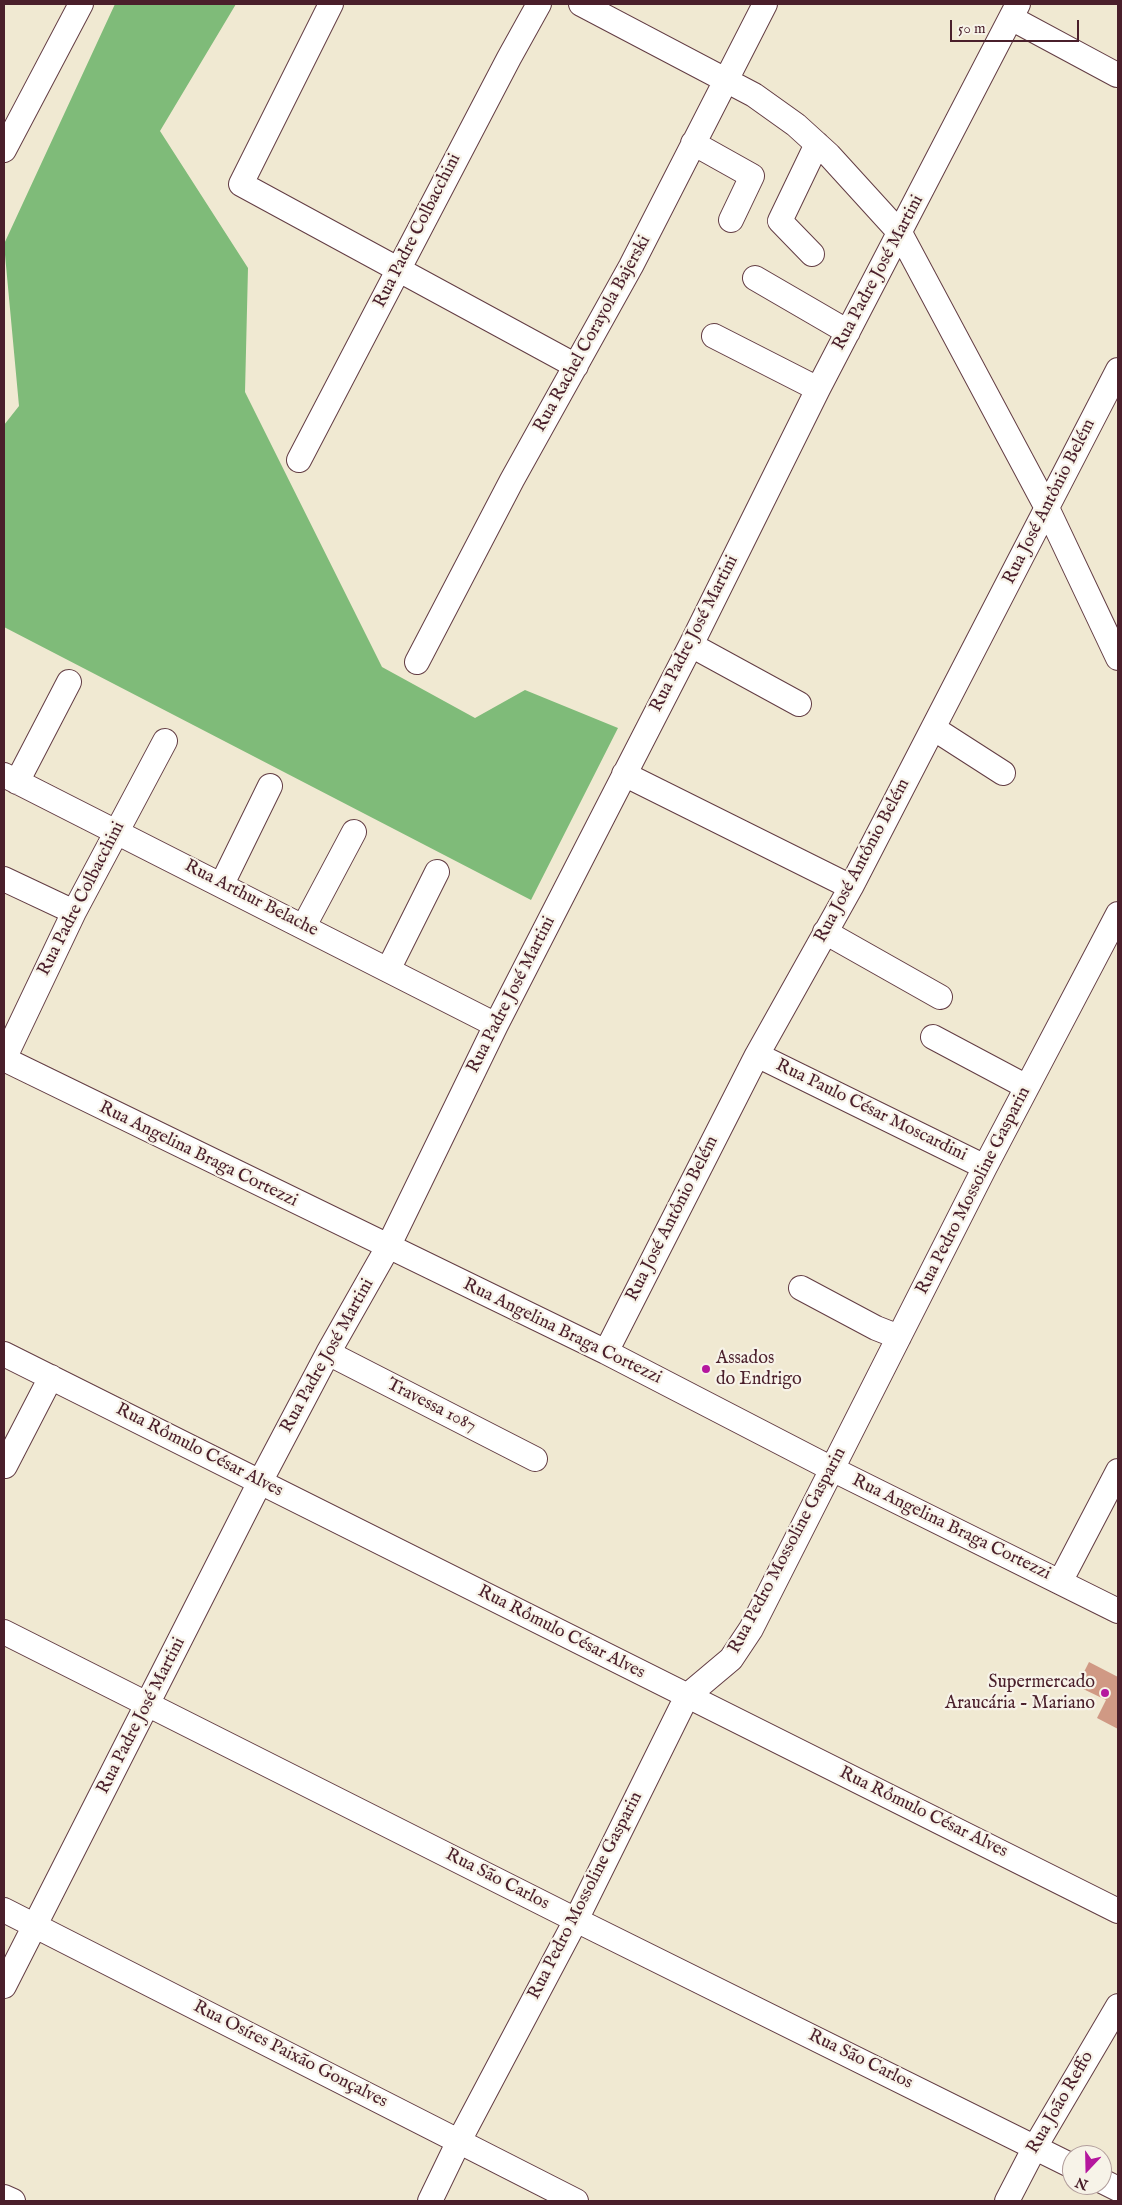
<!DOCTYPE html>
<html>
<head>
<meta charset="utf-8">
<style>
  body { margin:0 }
  #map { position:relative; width:1122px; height:2205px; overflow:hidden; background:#f0e9d2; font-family:"IM FELL English",serif }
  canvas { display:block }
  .frame { position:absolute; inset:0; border:5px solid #4a1f2b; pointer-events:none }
  .north { position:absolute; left:1062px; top:2145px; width:50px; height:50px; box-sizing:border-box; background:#f7f3e8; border:1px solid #b29e9c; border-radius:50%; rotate:201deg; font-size:14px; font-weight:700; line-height:20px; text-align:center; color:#4a1f2b }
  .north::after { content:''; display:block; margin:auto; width:18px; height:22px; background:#b5179e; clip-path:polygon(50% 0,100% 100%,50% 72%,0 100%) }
  .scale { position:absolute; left:950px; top:20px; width:129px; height:22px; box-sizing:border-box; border:2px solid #4a1f2b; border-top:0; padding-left:6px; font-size:15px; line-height:18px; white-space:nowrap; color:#4a1f2b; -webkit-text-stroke:4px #f7f3e8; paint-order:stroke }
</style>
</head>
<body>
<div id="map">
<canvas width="1122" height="2205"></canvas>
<div class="frame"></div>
<div class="north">N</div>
<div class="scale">50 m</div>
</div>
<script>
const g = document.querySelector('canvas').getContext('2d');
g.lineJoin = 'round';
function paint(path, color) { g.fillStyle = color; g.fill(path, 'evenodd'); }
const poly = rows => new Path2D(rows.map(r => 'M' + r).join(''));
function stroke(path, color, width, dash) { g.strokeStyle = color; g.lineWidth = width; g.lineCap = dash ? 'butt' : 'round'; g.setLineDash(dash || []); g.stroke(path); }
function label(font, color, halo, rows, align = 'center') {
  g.font = font + ' "IM FELL English",serif'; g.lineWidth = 4.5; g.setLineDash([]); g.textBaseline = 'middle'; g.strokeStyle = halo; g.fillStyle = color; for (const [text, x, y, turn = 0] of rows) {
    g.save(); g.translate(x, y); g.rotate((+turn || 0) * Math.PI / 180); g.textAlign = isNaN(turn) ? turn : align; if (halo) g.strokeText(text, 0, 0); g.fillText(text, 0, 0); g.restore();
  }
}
const forest = poly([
  [115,4,236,4,160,131,248,268,245,392,382,667,475,718,525,690,618,728,531,900,4,627,4,425,19,406,4,244]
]);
const building = poly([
  [1089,1662,1118,1677,1118,1729,1097,1718,1106,1700,1077,1686]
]);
const minor = poly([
  [331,4,241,184,576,366],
  [581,4,754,95,796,125,829,155,900,233,1047,508,1118,658],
  [1011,18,1117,75],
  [693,143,752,176,731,220],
  [4,150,81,4],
  [812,254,780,221,817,144],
  [755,278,848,332],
  [714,336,818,389],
  [299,460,509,58,539,4],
  [691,645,799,704],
  [417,662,512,480,631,266,765,4],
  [933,728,1003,773],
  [624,774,851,887],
  [4,775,496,1025],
  [17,782,69,682],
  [4,879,74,912],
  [222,884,270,786],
  [304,926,354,832],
  [825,932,940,997],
  [388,970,437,872],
  [933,1037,1027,1087],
  [757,1055,985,1167],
  [4,1059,606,1352,832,1469,1118,1611],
  [4,1059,74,912,165,741],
  [801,1288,876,1328,899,1337],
  [606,1352,757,1055,851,887,1118,370],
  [328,1353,535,1459],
  [4,1354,1118,1911],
  [5,1466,51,1377],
  [1060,1582,1118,1471],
  [4,1632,576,1920,1072,2166],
  [4,1910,576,2201],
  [4,1986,260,1482,328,1353,388,1247,496,1025,691,645,818,389,1018,4],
  [1102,2181,1118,2189],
  [4,2197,13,2201],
  [430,2201,459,2141,576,1920,687,1696,731,1659,751,1629,985,1167,1118,914],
  [1007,2201,1035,2147,1118,2006]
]);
const markers = [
  [706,1369,5,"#b5179e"],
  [1105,1693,5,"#b5179e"]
];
const streetNames = [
  ["Rua Padre Colbacchini",418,231,-63],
  ["Rua Padre José Martini",879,273,-62],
  ["Rua Rachel Corayola Bajerski",593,334,-61],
  ["Rua José Antônio Belém",1050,502,-63],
  ["Rua Padre José Martini",695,634,-63],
  ["Rua José Antônio Belém",863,861,-62],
  ["Rua Padre Colbacchini",82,899,-63],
  ["Rua Arthur Belache",251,899,27],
  ["Rua Padre José Martini",512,995,-63],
  ["Rua Paulo César Moscardini",871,1111,26],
  ["Rua Angelina Braga Cortezzi",198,1155,26],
  ["Rua Pedro Mossoline Gasparin",974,1191,-63],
  ["Rua José Antônio Belém",673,1219,-63],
  ["Rua Angelina Braga Cortezzi",562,1332,26],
  ["Rua Padre José Martini",328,1356,-61],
  ["Travessa 1087",431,1406,27],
  ["Rua Rômulo César Alves",199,1451,27],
  ["Rua Angelina Braga Cortezzi",951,1528,26],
  ["Rua Pedro Mossoline Gasparin",788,1551,-62],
  ["Rua Rômulo César Alves",561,1633,27],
  ["Rua Padre José Martini",142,1716,-63],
  ["Rua Rômulo César Alves",923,1813,26],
  ["Rua São Carlos",497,1880,27],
  ["Rua Pedro Mossoline Gasparin",586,1896,-63],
  ["Rua Osíres Paixão Gonçalves",290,2055,27],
  ["Rua São Carlos",860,2060,26],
  ["Rua João Reffo",1061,2103,-60]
];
const poiNames = [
  ["Assados",716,1359],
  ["do Endrigo",716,1380],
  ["Supermercado",1095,1683,"right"],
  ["Araucária - Mariano",1095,1704,"right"]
];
paint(forest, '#7fbb79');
paint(building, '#d09984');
stroke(minor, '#633d44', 26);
stroke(minor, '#fff', 24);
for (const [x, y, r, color] of markers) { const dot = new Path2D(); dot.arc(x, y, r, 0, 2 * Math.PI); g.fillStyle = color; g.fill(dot); stroke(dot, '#f7f3e8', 2); }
label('18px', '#4a1f2b', '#f7f3e8', streetNames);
label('18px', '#4a1f2b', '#f7f3e8', poiNames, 'left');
</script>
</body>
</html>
